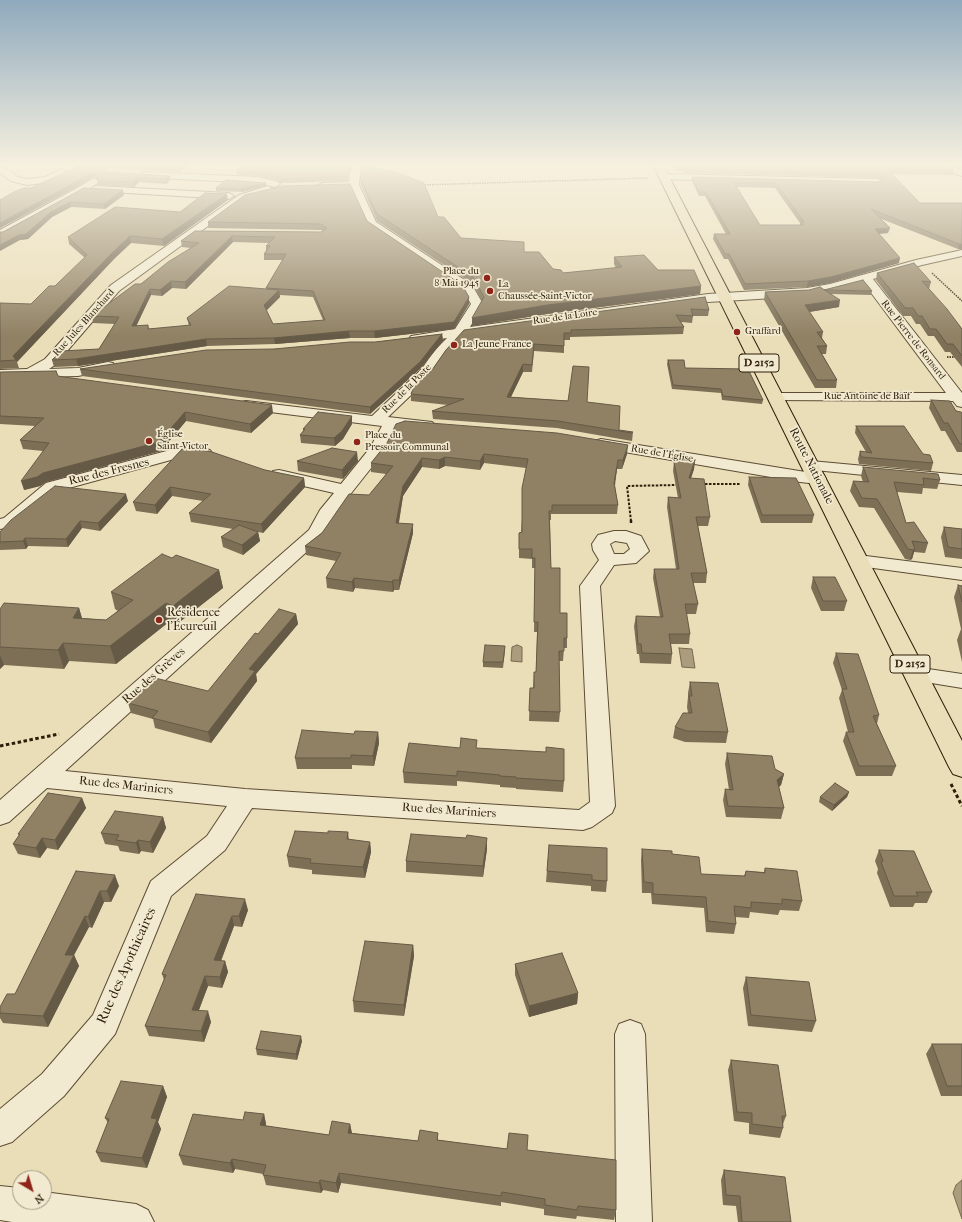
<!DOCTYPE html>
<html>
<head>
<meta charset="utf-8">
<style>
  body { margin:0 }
  #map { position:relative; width:962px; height:1222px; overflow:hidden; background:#eadeb8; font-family:"IM FELL French Canon",serif }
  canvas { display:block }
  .north { position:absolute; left:12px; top:1170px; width:40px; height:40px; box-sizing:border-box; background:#f1ead1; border:1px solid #a39881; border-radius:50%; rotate:142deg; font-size:11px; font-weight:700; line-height:16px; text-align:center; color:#2e1d08 }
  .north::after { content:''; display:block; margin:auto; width:14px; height:18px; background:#8f2418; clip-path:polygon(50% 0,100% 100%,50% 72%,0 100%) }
</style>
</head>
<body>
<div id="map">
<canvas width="962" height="1222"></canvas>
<div class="north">N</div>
</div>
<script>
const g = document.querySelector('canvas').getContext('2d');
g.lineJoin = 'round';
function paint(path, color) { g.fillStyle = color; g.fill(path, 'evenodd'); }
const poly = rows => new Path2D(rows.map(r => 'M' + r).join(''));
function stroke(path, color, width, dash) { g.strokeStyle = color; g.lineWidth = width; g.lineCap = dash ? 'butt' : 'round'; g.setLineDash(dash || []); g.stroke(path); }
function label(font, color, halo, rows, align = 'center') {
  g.font = font + ' "IM FELL French Canon",serif'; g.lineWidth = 3.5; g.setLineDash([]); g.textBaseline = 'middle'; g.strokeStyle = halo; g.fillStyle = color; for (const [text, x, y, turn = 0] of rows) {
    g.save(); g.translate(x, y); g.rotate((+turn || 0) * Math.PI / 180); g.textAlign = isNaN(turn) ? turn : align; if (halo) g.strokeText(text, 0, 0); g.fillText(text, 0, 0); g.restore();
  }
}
const water = poly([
  [517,645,522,647,522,662,511,661,512,647,517,645],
  [679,648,692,649,695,668,682,667,679,648],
  [962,1180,962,1219,953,1193,956,1185,962,1180]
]);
const pathFar3 = poly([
  [422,185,649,178],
  [932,273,962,301],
  [947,357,962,357]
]);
const pathFar2 = poly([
  [701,484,740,484],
  [631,521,627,486,678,485]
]);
const pathFar1 = poly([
  [631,520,631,523]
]);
const path = poly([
  [0,746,59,734],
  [951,784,962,806]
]);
const minor = poly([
  [115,165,125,165,87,190,0,237,0,230,81,186,115,165],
  [355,165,363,165,360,172,359,185,376,222,472,285,483,304,470,327,708,294,807,288,830,284,916,260,962,250,962,256,922,265,873,279,962,393,962,407,957,406,953,401,771,400,769,397,771,394,776,393,946,393,863,282,807,296,708,302,464,336,445,356,431,376,388,417,432,422,435,425,432,428,427,430,397,427,383,453,337,511,323,537,65,771,245,789,579,810,590,802,580,586,599,560,593,550,592,544,598,535,614,531,626,531,641,536,649,551,636,563,614,565,600,586,615,806,612,813,592,827,583,830,252,808,225,850,171,896,115,1034,64,1096,12,1142,0,1146,0,1109,42,1074,93,1015,151,881,207,836,227,806,47,788,9,822,0,825,0,800,309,530,320,510,334,493,273,479,271,475,273,471,279,470,341,484,370,448,382,426,246,409,241,408,239,405,241,402,246,401,372,416,421,370,435,350,447,338,416,343,411,342,409,339,411,336,455,329,471,304,463,290,368,226,351,188,322,189,317,186,322,183,349,182,350,172,355,165],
  [615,541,627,543,630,549,624,554,614,554,610,544,615,541],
  [854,165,947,165,962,170,962,176,943,170,858,168,854,165],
  [0,167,12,172,17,177,27,179,45,177,62,169,67,172,50,182,27,185,11,181,0,173,0,167],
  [144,172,258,177,278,182,280,184,275,187,258,183,141,177,139,175,144,172],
  [664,174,878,179,883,182,878,185,661,179,659,177,664,174],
  [96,186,229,193,234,196,229,199,93,191,91,189,93,187,96,186],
  [268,186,273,189,271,191,245,199,119,291,55,365,49,369,78,368,108,362,113,363,115,366,113,369,78,376,0,378,0,370,27,369,45,359,111,285,239,195,268,186],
  [601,439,818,474,824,475,826,479,824,483,818,484,800,482,595,447,593,444,595,441,601,439],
  [189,445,210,450,212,453,210,456,204,458,189,455,58,491,16,526,0,529,0,519,4,518,46,483,189,445],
  [811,461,962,475,962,485,805,469,803,466,805,463,811,461],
  [858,555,962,568,962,580,851,565,849,561,851,557,858,555],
  [915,667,962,674,962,688,907,679,904,674,907,669,915,667],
  [630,1020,641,1024,645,1034,652,1222,616,1222,615,1034,619,1024,630,1020],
  [0,1186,20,1188,20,1202,44,1202,44,1192,136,1204,148,1210,154,1222,12,1222,0,1220,0,1186]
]);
const major = poly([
  [653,165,663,165,962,741,962,777,953,774,949,767,653,165]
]);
const wall = poly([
  [81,165,189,165,180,172,106,168,102,171,102,172,170,176,170,180,166,184,139,182,134,187,98,185,97,180,93,178,0,228,0,200,31,188],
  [242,165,350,165,351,168,348,172,348,181,280,183,278,181,258,176,237,175,236,170],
  [673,165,858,165,954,170,953,175,891,174,920,203,962,203,962,249,958,249,879,218,888,233,879,234,899,263,830,283,807,287,744,290,728,259,724,259,713,239,714,234,726,234,705,196,699,196,692,181,692,177,879,182,882,180,878,178,684,173,683,171,676,171],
  [737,187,775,188,800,223,800,225,760,225],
  [952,165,962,165,962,168],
  [360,178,438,217,461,238,524,252,553,269,563,273,616,268,614,264,614,257,658,270,701,286,700,294,547,314,472,326,482,301,473,284,377,221,361,185],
  [266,183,266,186,242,192,216,191,216,188],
  [84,188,124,195,105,209,71,207,52,217,28,239,20,240,3,232],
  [228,200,164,246,131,243,114,259,17,362,19,368,0,369,0,303,31,304,55,286,85,258,69,244,68,237,180,212],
  [367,221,469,297,469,304,454,329,375,338,350,338,275,344,207,346,78,366,54,367,52,360,99,349,115,324,93,323,92,316,141,284,191,248,182,247,181,241,195,231,321,232,323,231,321,230,208,228,208,222],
  [233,242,269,243,266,246,266,251,264,254,264,260,283,260,266,288,266,289,187,318,189,326,149,329,148,325,136,326,151,295,162,296,172,288,186,289],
  [280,295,313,297,323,320,273,324,266,310,280,297],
  [877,273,931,282,929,289,962,329,962,367,950,352,945,352,934,336,928,336,920,324,916,324,911,316,903,316,876,280],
  [824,290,872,291,871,295,831,294,839,307,809,312,823,332,822,338,827,346,826,354,822,354,837,380,836,388,815,388,764,300,765,292],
  [705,297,709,310,708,316,693,316,692,323,681,322,684,327,683,334,570,337,570,340,564,340,564,353,534,351,532,372,523,372,511,397,587,402,619,430,633,432,632,441,557,428,433,419,432,411,448,405,411,401,411,394,432,370,446,350],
  [442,334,443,341,420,369,370,414,82,376,80,369,274,349,375,342],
  [668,360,685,368,763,400,762,404,722,400,721,393,672,389,667,364],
  [0,372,58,376,64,377,273,413,251,433,186,421,161,451,46,482,40,486,24,490,43,451,23,449,20,440,35,426,0,424],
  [931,400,962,413,962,452,957,452,945,431,941,431,929,408],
  [352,416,352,424,343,439,335,446,301,443,300,435,303,432,303,429],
  [856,426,923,454,933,463,931,471,859,464,858,459,860,451,866,452,855,433],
  [387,443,627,454,622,469,617,469,615,486,618,505,617,514,551,514,551,520,550,520,551,568,560,613,567,638,567,648,564,648,563,661,559,661,560,712,559,722,529,721,530,688,533,688,534,672,536,672,537,632,534,632,535,568,532,568,532,559,519,558,519,533,521,532,526,468,484,463,480,470,445,466,439,469,422,467,403,496,399,523,413,533,399,590,394,590,393,592,355,588,353,592,327,588,326,578,336,561,306,555,305,546,369,495,386,474,371,472,371,463],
  [182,449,265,470,304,478,305,487,263,533,258,532,260,541,243,555,223,547,221,537,233,529,191,522,189,513,203,501,172,496,157,514,136,511,133,502],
  [695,460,694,469,691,478,710,517,708,526,698,526,707,573,706,583,693,583,698,604,696,614,686,614,690,634,689,644,671,644,672,654,671,664,640,663,639,654,637,654,634,626,636,616,660,617,653,578,654,569,676,569,667,507,668,497,678,498,673,471,674,462],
  [297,461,358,461,343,479,298,471],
  [863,467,940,480,937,489,923,488,922,494,897,492,906,523,928,543,925,553,914,552,912,559,910,560,905,559,874,508,859,507,850,491,853,481,863,482,861,476],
  [749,477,814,515,812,523,761,523,748,485],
  [128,501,100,531,82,528,68,547,28,546,26,549,0,550,0,532],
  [944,527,962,529,962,559,945,557,941,537],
  [172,558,219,570,223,588,177,624,170,621,116,664,69,661,64,669,4,665,0,669,0,609,79,608,82,618,106,620,118,611,115,609,111,592],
  [813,577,847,601,844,611,821,611,811,588],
  [958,585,962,586,962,662,957,640,961,629,954,597],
  [296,614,298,624,256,674,257,681,211,743,155,728,153,719,131,713,128,703,208,691,258,634],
  [505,651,503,668,483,667,483,662],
  [836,653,879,715,877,724,896,766,892,776,856,776,843,741,846,732,848,732,839,698,842,690,833,663],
  [690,682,728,732,726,743,685,742,673,738,675,727,688,713,687,707,688,697,688,693],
  [378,732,379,743,374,766,352,765,352,769,297,769,295,758,354,734],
  [460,748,477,748,564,781,563,792,516,789,516,788,500,787,500,785,457,781,457,786,404,783,403,772],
  [727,753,775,769,784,774,781,785,779,787,784,808,781,819,726,817,723,800,725,789,729,790,725,764],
  [849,792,847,797,832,811,819,802,820,797],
  [82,798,86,808,58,850,47,848,40,858,18,854,13,844,19,835,18,834],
  [163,817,166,828,153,853,141,851,139,854,120,851,118,846,105,844,101,833],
  [348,832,349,840,370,842,371,852,365,878,312,874,312,870,289,867,287,856,328,833],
  [549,845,607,881,606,892,591,891,591,886,546,882],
  [487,849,483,877,406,872,406,861],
  [642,849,672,854,701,874,744,876,746,871,764,872,765,868,802,901,799,911,780,910,778,915,750,912,749,918,735,917,736,924,734,934,706,932,704,908,652,904,651,893,642,893,641,860],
  [879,850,932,892,927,903,915,903,913,907,890,907,877,873,878,869,875,861],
  [76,871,119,886,111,902,104,902,92,928,89,927,74,955,79,966,48,1027,3,1023,0,1018,0,1007,15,994],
  [196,894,248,910,242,927,234,926,221,961,225,961,228,972,222,988,208,986,199,1010,211,1022,204,1042,149,1036,145,1026,164,980,162,974],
  [413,945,414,956,404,1016,354,1012,353,1001],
  [515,964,578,993,577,1004,529,1017,515,975],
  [746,977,816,1021,812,1032,748,1026,743,988],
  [302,1041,297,1060,257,1055,256,1049],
  [932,1044,962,1044,962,1096,941,1096,926,1054],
  [731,1060,786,1116,783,1124,783,1128,780,1138,749,1134,749,1123,734,1121,728,1070],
  [163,1086,167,1097,158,1122,161,1129,147,1168,101,1162,96,1152,108,1123,105,1118],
  [264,1114,266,1124,266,1126,329,1135,350,1124,352,1133,418,1141,438,1133,438,1140,507,1149,527,1150,616,1210,614,1220,577,1216,576,1219,544,1215,544,1209,501,1202,501,1206,341,1183,338,1193,323,1190,321,1193,266,1185,263,1174,235,1169,233,1173,183,1165,179,1155,243,1120],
  [724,1170,791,1222,738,1222,736,1206,723,1205,721,1180]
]);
const shadedWall = poly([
  [104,165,105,165,106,168,102,171,101,167],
  [183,165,189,165,180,172,180,168],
  [350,165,351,168,348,172,348,181,348,168],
  [92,173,93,178,0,228,0,223],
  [170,176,170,180,166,184,165,179],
  [138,178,139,182,134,187,133,182],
  [266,183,266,186,242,192,241,189],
  [123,190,124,195,105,209,104,204],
  [227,194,228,200,164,246,162,239],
  [70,202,71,207,52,217,28,239,20,240,0,251,0,245,51,212],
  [890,228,888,233,874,234,875,229],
  [130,236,131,243,114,259,17,362,16,360,13,356,112,253],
  [232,236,233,242,186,289,185,282],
  [959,244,962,244,962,249,958,249],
  [900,258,899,263,830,283,807,287,808,281],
  [171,281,172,288,162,296,160,290],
  [701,286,700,294,547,314,472,326,472,318,547,305],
  [150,289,151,295,133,333,132,326],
  [279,290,280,297,265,312,264,305],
  [469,297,469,304,454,329,375,338,374,331],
  [840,300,839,307,803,313,805,305],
  [349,331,350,338,275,344,274,338],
  [442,334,443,341,420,369,370,414,370,407],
  [206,339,207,346,78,366,76,359],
  [523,364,523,372,507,405,507,397],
  [272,405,273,413,251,433,250,424],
  [185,412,186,421,161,451,46,482,40,486,24,490,21,481,43,473],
  [352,416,352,424,343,439,335,446,334,438],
  [628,445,627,454,622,469,623,460],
  [357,452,358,461,343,479,342,470],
  [484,454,484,463,480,470,480,461],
  [445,457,445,466,439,469,439,460],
  [422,458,422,467,403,496,397,532,396,523,403,486],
  [618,460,617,469,613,493,614,483],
  [695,460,694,469,688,487,689,478],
  [304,478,305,487,263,533,261,524],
  [170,487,172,496,157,514,155,505],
  [126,494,128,501,100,531,98,523],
  [80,521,82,528,68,547,66,539],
  [413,524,413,533,399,590,399,580],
  [258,532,260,541,243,555,242,545],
  [25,538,28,546,26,549,23,541],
  [915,549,912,559,910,560,913,550],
  [219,570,223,588,177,624,173,606],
  [354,578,355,588,353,592,352,582],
  [393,580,394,590,393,592,392,582],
  [166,603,170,621,116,664,110,646],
  [79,608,84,626,73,618],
  [296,614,298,624,256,674,257,681,211,743,208,732,249,669],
  [63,643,69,661,64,669,58,650],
  [0,655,4,665,0,669],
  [378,732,379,743,374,766,373,756],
  [784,774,781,785,774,791,777,780],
  [849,792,847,797,832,811,834,805],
  [82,798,86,808,58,850,55,840],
  [163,817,166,828,153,853,150,842],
  [42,838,47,848,40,858,36,848],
  [487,838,487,849,483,877,483,866],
  [138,840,141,851,139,854,136,843],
  [370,842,371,852,365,878,363,867],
  [115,875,119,886,111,902,107,891],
  [100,891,104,902,92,928,88,917],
  [245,899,248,910,242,927,239,916],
  [85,916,89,927,74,955,79,966,48,1027,43,1016,65,955],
  [232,916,234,926,217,971,214,960],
  [413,945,414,956,404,1016,404,1005],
  [225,961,228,972,222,988,220,977],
  [205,976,208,986,195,1020,192,1010],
  [578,993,577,1004,529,1017,529,1006],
  [208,1011,211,1022,204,1042,201,1031],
  [301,1036,302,1041,297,1060,296,1054],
  [163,1086,167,1097,158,1122,161,1129,147,1168,142,1158,151,1118],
  [264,1114,266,1124,263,1135,260,1125],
  [350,1124,352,1134,348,1133],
  [232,1159,235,1169,233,1173,230,1163],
  [339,1173,341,1183,338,1193,336,1183],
  [320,1180,323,1190,321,1193,319,1183]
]);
const building = poly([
  [81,165,104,165,101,167,102,172,170,176,165,179,138,178,133,182,97,180,99,176,92,173,0,223,0,200,14,192,24,188,31,188,81,165],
  [122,165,183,165,180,168,122,165],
  [242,165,350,165,348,168,348,176,280,179,278,176,258,171,236,170,242,165],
  [362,165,398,173,424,183,438,217,444,217,461,238,524,242,524,252,539,252,553,269,561,270,563,273,622,267,614,257,644,255,658,270,694,270,701,286,547,305,472,318,484,297,473,277,377,214,360,178,362,165],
  [675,165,858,165,944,167,954,170,887,169,920,203,962,203,962,244,959,244,871,209,890,228,875,229,900,258,831,277,808,281,745,284,729,254,725,254,714,234,730,234,706,192,699,192,692,177,879,182,885,178,879,173,685,169,684,167,676,166,675,165],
  [734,183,776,183,804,222,801,221,803,225,760,225,734,183],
  [226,180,266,183,241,189,216,188,226,180],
  [350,184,367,221,462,285,469,297,454,322,374,331,349,331,274,338,206,339,76,359,52,360,61,351,99,349,119,317,92,316,135,284,141,284,168,262,199,243,181,241,195,231,321,232,327,228,320,224,208,222,245,195,282,186,350,184],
  [232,236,275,237,266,246,270,246,264,254,286,254,266,288,313,291,325,320,273,324,264,305,279,290,229,286,187,318,191,325,148,329,148,325,132,326,150,289,160,290,171,281,185,282,232,236],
  [84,188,123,190,104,204,70,202,51,212,26,234,19,235,0,245,0,232,3,232,84,188],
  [205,193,227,194,162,239,130,236,112,253,13,356,16,360,0,361,0,303,31,304,49,286,55,286,87,255,68,237,115,207,180,212,205,193],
  [914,263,931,282,922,281,947,309,962,329,962,356,953,344,947,344,936,329,930,329,922,316,918,316,913,308,905,308,877,273,914,263],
  [863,280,872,291,825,290,824,290,863,280],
  [820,287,840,300,805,305,823,332,817,332,827,346,817,346,837,380,817,380,765,292,809,290,820,287],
  [705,297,709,310,691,309,693,316,676,315,684,327,571,330,571,333,564,333,564,346,534,344,532,365,523,364,507,397,568,401,573,366,589,367,587,402,620,406,619,430,633,432,632,433,558,421,432,411,464,399,411,394,414,386,432,370,446,350,464,330,705,297],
  [442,334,420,362,370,407,80,369,206,350,274,349,350,342,375,342,442,334],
  [668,360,684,360,685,368,748,369,763,400,723,396,721,389,673,385,668,360],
  [56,371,58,376,64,377,272,405,250,424,185,412,159,442,43,473,37,477,21,481,49,443,20,440,44,418,0,416,0,372,56,371],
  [931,400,950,401,956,411,961,412,962,413,962,444,960,444,948,423,944,423,931,400],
  [318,412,352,416,342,431,334,438,300,435,305,429,303,429,318,412],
  [405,421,557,433,628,445,623,460,618,460,614,483,618,505,552,505,552,511,549,511,551,568,560,568,560,613,567,613,567,638,564,638,564,651,559,651,560,712,529,711,530,688,534,688,534,672,536,672,538,622,534,622,535,558,532,558,532,549,519,549,519,533,522,532,522,488,528,459,484,454,480,461,445,457,439,460,422,458,403,486,396,523,413,524,399,580,393,580,392,582,354,578,352,582,326,578,341,553,305,546,322,533,349,494,369,495,393,466,371,463,387,443,396,424,405,421],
  [856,426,904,426,923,454,930,455,933,463,861,457,860,451,872,453,856,426],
  [332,448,357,452,342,470,297,461,332,448],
  [182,449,209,451,265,470,304,478,261,524,189,513,211,494,170,487,155,505,133,502,182,449],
  [695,460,689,478,704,479,710,517,696,517,707,573,691,573,698,604,685,604,690,634,669,634,672,654,642,653,641,644,638,644,636,616,663,617,654,569,679,569,668,497,681,498,674,462,695,460],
  [863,467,938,474,940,480,923,478,924,485,894,482,906,523,914,522,928,543,912,541,915,549,913,550,908,549,877,499,862,498,853,481,869,482,863,467],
  [749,477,796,478,814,515,762,515,749,477],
  [55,486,126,494,98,523,80,521,66,539,25,538,23,541,0,542,0,532,11,520,55,486],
  [239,525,258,532,242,545,221,537,239,525],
  [944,527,962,529,962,549,948,547,944,527],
  [162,554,172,558,176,555,219,570,173,606,166,603,110,646,63,643,58,650,0,647,0,609,4,603,79,608,73,618,106,620,133,600,111,592,162,554],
  [813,577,835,577,847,601,823,601,813,577],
  [958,585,962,586,962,602,958,585],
  [279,609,296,614,249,669,255,671,208,732,152,718,158,711,128,703,155,678,208,691,255,633,258,634,279,609],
  [485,645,505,646,503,662,483,662,485,645],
  [836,653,858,654,879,715,873,716,896,766,859,766,846,732,854,732,842,689,847,689,836,653],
  [690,682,718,683,728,732,687,731,675,727,683,713,692,713,689,696,692,696,690,682],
  [302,730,354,734,355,731,378,732,373,756,351,755,351,758,295,758,302,730],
  [461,738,477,740,476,748,546,752,546,747,564,749,564,781,516,778,516,777,500,776,500,775,457,771,457,776,403,772,409,743,460,748,461,738],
  [727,753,772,756,775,769,784,774,777,780,784,808,728,806,725,789,733,790,727,753],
  [835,783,849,792,834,805,820,797,835,783],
  [48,793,82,798,55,840,42,838,36,848,13,844,20,834,18,834,48,793],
  [115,811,163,817,150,842,138,840,136,843,116,840,119,835,101,833,115,811],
  [295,831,328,833,328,831,348,832,347,839,370,842,363,867,310,863,311,859,287,856,295,831],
  [411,834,466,838,467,835,487,838,483,866,406,861,411,834],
  [549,845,607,848,607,881,592,880,592,875,547,871,549,845],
  [642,849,672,851,672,854,699,857,701,874,745,876,746,871,765,873,765,868,797,871,802,901,782,899,782,904,751,902,751,908,734,906,736,924,708,921,706,897,653,894,653,883,644,882,642,849],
  [879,850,914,851,932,892,916,892,918,896,894,896,881,862,883,861,879,850],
  [76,871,115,875,107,891,100,891,88,917,85,916,65,955,74,955,43,1016,0,1013,0,1007,7,994,15,994,76,871],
  [196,894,245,899,239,916,232,916,214,960,225,961,220,977,205,976,192,1010,208,1011,201,1031,145,1026,166,975,162,974,196,894],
  [365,941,413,945,404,1005,353,1001,365,941],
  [562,953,578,993,529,1006,515,964,562,953],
  [746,977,809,982,816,1021,751,1015,746,977],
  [261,1031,301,1036,296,1054,256,1049,261,1031],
  [932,1044,962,1044,962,1086,947,1086,932,1044],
  [731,1060,778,1065,786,1116,782,1116,783,1128,752,1124,752,1113,737,1112,731,1060],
  [121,1081,163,1086,151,1118,157,1119,142,1158,96,1152,109,1119,105,1118,121,1081],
  [245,1112,264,1114,260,1125,329,1135,332,1121,350,1124,348,1133,418,1141,420,1130,438,1133,437,1140,507,1149,509,1133,528,1135,527,1150,616,1160,616,1210,578,1206,577,1210,545,1205,545,1199,502,1192,501,1196,339,1173,336,1183,320,1180,319,1183,263,1175,266,1165,232,1159,230,1163,179,1155,193,1114,243,1120,245,1112],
  [724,1170,785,1177,791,1222,742,1222,740,1196,726,1195,724,1170]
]);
const markers = [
  [487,278,4,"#8f2418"],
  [490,291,4,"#8f2418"],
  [737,332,4,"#8f2418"],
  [454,345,4,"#8f2418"],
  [149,441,4,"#8f2418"],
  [357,442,4,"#8f2418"],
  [159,620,4,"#8f2418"]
];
const farPoinames = [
  ["Place du",479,272,"right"],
  ["8 Mai 1945",479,284,"right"],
  ["La",498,285],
  ["Chaussée-Saint-Victor",498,297],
  ["Graffard",745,332],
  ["La Jeune France",462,345],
  ["Église",157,435],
  ["Saint-Victor",157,447],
  ["Place du",365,436],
  ["Pressoir Communal",365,448]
];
const farStreetnames = [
  ["Rue de la Loire",565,317,-8],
  ["Rue Jules Blanchard",84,323,-48],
  ["Rue Pierre de Ronsard",913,340,52],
  ["Rue de la Poste",407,389,-45],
  ["Rue Antoine de Baïf",867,397],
  ["Rue de l'Église",662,454,10]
];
const shields = [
  [759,363,40],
  [910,664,40]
];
const shieldNames = [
  ["D 2152",759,363],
  ["D 2152",910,664]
];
const streetNames = [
  ["Route Nationale",811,466,63],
  ["Rue des Fresnes",109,472,-14],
  ["Rue des Grèves",154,676,-41],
  ["Rue des Mariniers",126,786,6],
  ["Rue des Mariniers",449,811,4]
];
const poiNames = [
  ["Résidence",167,613],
  ["l'Écureuil",167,627]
];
const nearStreetnames = [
  ["Rue des Apothicaires",127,966,-66]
];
paint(water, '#aa9c7c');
stroke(water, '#78694e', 1);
stroke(minor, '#5d4d34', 2);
stroke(major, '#2e1d08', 2);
stroke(pathFar3, '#2e1d08', 1.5, [1.5, 1]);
stroke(pathFar2, '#2e1d08', 2, [2.5, 1.5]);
stroke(pathFar1, '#2e1d08', 2.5, [3, 2]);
stroke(path, '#2e1d08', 3, [3.5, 2.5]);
paint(minor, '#f1ead1');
paint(major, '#eadeb8');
paint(wall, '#7c6f56');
paint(shadedWall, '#655a46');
paint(building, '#908164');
stroke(building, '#655a46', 1);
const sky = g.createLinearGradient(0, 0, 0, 336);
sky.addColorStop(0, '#8faabd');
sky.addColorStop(0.49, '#f6f0df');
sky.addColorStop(1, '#f6f0df00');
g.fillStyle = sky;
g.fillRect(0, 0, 962, 336);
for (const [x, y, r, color] of markers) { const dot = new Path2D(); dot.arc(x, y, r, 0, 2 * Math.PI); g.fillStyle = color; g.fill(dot); stroke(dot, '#f1ead1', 1.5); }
label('10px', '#2e1d08', '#f1ead1', farPoinames, 'left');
label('10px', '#2e1d08', '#f1ead1', farStreetnames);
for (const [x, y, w] of shields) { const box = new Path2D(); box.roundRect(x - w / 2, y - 9, w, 18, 3); g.fillStyle = '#f1ead1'; g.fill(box); stroke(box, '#2e1d08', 1); }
label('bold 11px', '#2e1d08', null, shieldNames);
label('12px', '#2e1d08', '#f1ead1', streetNames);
label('12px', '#2e1d08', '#f1ead1', poiNames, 'left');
label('14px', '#2e1d08', '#f1ead1', nearStreetnames);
</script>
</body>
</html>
